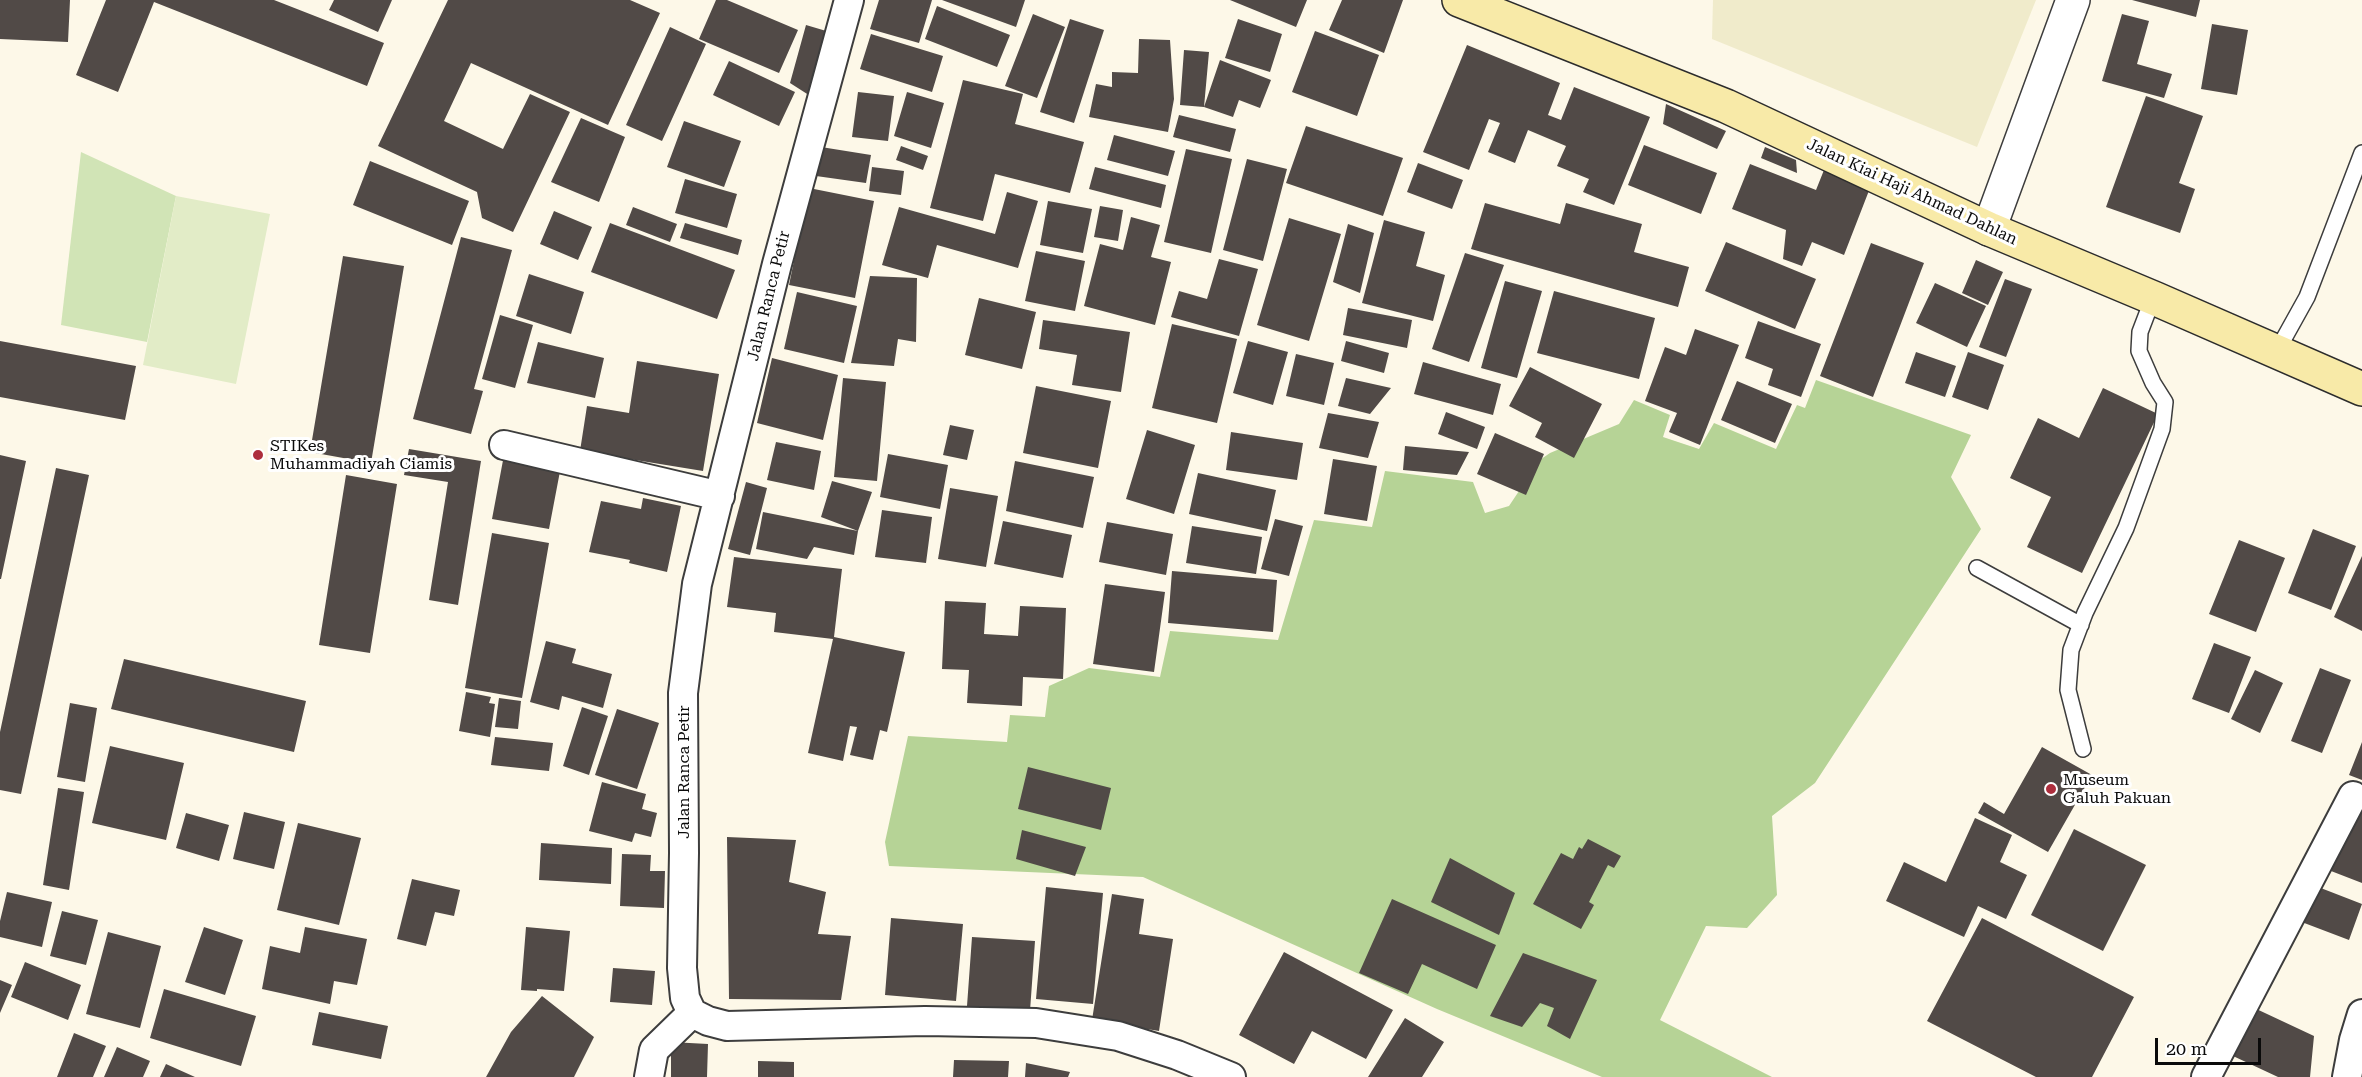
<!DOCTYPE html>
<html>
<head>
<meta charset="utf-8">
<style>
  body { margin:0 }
  #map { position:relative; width:2362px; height:1077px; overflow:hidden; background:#fdf8e8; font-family:"Roboto Serif",serif }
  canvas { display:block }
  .scale { position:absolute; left:2155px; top:1038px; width:106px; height:27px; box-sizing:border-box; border:3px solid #0a0a0a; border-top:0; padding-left:8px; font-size:18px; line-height:21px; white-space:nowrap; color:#0a0a0a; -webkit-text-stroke:4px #fff; paint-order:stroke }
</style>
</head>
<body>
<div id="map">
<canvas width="2362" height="1077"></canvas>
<div class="scale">20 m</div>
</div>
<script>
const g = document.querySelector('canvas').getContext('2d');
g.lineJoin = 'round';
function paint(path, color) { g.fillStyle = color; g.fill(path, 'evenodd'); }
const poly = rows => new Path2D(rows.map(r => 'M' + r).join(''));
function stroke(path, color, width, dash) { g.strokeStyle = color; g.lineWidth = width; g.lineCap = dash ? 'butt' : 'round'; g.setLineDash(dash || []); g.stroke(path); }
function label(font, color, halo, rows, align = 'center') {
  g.font = font + ' "Roboto Serif",serif'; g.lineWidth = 6; g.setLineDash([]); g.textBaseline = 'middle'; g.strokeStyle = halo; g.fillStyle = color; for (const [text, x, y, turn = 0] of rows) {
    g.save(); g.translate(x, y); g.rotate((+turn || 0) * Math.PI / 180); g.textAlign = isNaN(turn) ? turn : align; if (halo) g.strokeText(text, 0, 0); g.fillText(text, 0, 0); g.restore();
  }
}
const farmland = poly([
  [1713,0,2036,0,1977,147,1712,39]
]);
const green = poly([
  [81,152,176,196,147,342,61,325]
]);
const forest = poly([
  [1816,380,1971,435,1951,477,1981,529,1815,783,1772,816,1777,895,1747,928,1706,926,1660,1020,1772,1077,1602,1077,1437,1009,1143,877,889,866,885,842,908,736,1007,742,1010,715,1045,717,1049,686,1089,668,1160,677,1170,631,1278,640,1314,520,1372,527,1385,471,1473,482,1485,513,1509,506,1527,479,1534,464,1550,453,1619,424,1634,400,1670,415,1663,437,1699,449,1714,423,1776,449,1797,405,1805,408]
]);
const pitch = poly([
  [176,196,270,214,236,384,143,365]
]);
const building = poly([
  [0,0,70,0,68,42,0,39],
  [106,0,274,0,384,43,367,86,154,2,118,92,76,75],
  [334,0,392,0,378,32,329,10],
  [448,0,630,0,660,13,608,125,471,63,444,121,503,149,530,94,570,112,513,232,482,218,477,192,378,146],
  [716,0,727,0,798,30,779,73,699,39],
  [879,0,932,0,919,43,870,29],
  [942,0,1025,0,1016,27],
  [1230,0,1307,0,1296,27],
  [1342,0,1403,0,1384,53,1329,30],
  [2132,0,2200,0,2196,17],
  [937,6,1010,35,997,67,925,39],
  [1033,14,1065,27,1037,98,1005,86],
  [2122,14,2149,21,2137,64,2172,74,2164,98,2102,81],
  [1070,19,1104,30,1074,123,1040,112],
  [1238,19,1282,34,1270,72,1225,58],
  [2212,24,2248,30,2237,95,2201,89],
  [806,25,833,33,815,99,790,83],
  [670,27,706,44,662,141,626,125],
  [1315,31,1379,55,1357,116,1292,92],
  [871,34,943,56,932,92,860,69],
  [1139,39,1170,40,1174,99,1168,132,1089,117,1096,84,1112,87,1112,72,1138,73],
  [1467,45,1560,83,1548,115,1561,120,1574,87,1650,117,1614,205,1583,192,1589,179,1557,166,1566,146,1528,130,1515,163,1488,152,1500,123,1489,119,1469,170,1423,152],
  [1184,50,1209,52,1204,107,1180,105],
  [1220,60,1271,80,1260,108,1239,100,1233,117,1204,107],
  [729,61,795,92,779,126,713,95],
  [963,80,1023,94,1015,124,1084,142,1070,193,995,174,983,221,930,208],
  [858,92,894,96,888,141,852,137],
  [907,92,944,103,931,148,894,136],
  [2146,96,2203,116,2179,183,2195,189,2180,233,2106,207],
  [1666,104,1726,131,1717,149,1663,124],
  [1179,115,1236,129,1230,152,1173,137],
  [581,118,625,137,599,202,551,182],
  [684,121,741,141,724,187,667,167],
  [1306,126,1403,158,1383,216,1286,183],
  [1114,135,1175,151,1168,176,1107,160],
  [1644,145,1717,173,1701,214,1628,185],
  [901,146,928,156,923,170,896,160],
  [821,147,871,155,866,183,816,176],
  [1765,147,1796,160,1797,173,1761,158],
  [1186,149,1232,159,1211,253,1164,242],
  [1247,159,1287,169,1263,261,1223,250],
  [370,161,469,201,452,245,353,205],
  [1418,163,1463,180,1452,209,1407,192],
  [1750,164,1816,190,1824,170,1870,188,1844,255,1812,242,1802,266,1783,259,1786,230,1732,209],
  [872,167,904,171,901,195,869,191],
  [1095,167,1166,185,1161,208,1089,189],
  [685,179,737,194,727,228,675,213],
  [809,188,874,201,855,298,789,285],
  [1007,192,1038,201,1018,268,937,245,928,278,882,265,899,207,995,234],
  [1048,201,1092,209,1083,253,1040,245],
  [1485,203,1560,224,1566,203,1642,224,1634,252,1689,267,1678,307,1471,249],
  [1100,206,1123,210,1118,241,1094,237],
  [633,207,677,224,670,242,626,225],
  [554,211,592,227,578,260,540,244],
  [1131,217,1160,225,1151,257,1171,262,1155,325,1084,306,1100,244,1123,250],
  [1289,218,1341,234,1309,341,1257,325],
  [1384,220,1425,232,1416,266,1445,275,1433,321,1362,303],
  [610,223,735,270,717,319,591,272],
  [685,223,742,240,738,255,680,238],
  [1348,224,1374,233,1360,293,1333,282],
  [461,237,512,250,474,389,483,391,471,434,413,419],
  [1726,242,1816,279,1795,329,1705,291],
  [1871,243,1924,263,1873,397,1820,376],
  [1036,251,1085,261,1075,311,1025,301],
  [1465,253,1504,265,1469,362,1432,349],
  [343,256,404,266,371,463,310,452],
  [1219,259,1258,269,1239,336,1171,317,1179,291,1207,299],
  [1976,260,2003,272,1988,305,1962,293],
  [529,274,584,292,571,334,516,316],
  [870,276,917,278,916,342,898,339,894,366,851,363],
  [2005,279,2032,289,2006,357,1979,347],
  [1505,281,1542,291,1517,378,1481,368],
  [1935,283,1986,306,1967,347,1916,323],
  [1554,291,1655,318,1639,379,1537,353],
  [797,292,857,306,844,363,784,349],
  [979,298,1036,312,1022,369,965,355],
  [1348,308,1412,320,1407,348,1343,335],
  [500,315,533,325,515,388,482,379],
  [1043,320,1130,332,1121,392,1072,385,1077,355,1039,349],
  [1758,321,1821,344,1801,397,1768,385,1773,369,1745,358],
  [1172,324,1237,339,1217,423,1152,408],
  [1695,329,1739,345,1700,445,1669,432,1677,413,1645,401,1665,347,1686,355],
  [0,341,136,366,125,420,0,397],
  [1248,341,1288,352,1273,405,1233,393],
  [1346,341,1389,353,1384,373,1341,361],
  [538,342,604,358,595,398,527,383],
  [1916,352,1956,366,1945,397,1905,383],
  [1968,352,2004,365,1988,410,1952,397],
  [1296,354,1334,363,1324,405,1286,396],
  [772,358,838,375,823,440,757,423],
  [637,361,719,374,703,471,580,451,587,406,629,413],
  [1423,362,1501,384,1493,415,1414,394],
  [1530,367,1602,404,1574,458,1535,437,1542,423,1509,406],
  [843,378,886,382,877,481,834,477],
  [1346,378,1391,388,1370,414,1338,406],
  [1737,381,1792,404,1775,443,1721,420],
  [1036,386,1111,401,1098,468,1023,453],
  [2103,388,2158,414,2082,573,2027,547,2051,497,2010,478,2038,418,2079,438],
  [1446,412,1485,427,1477,449,1438,434],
  [1328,413,1379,422,1368,458,1319,448],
  [950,425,974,430,967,460,943,455],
  [1147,430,1195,445,1174,514,1126,499],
  [1231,432,1303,443,1297,480,1226,470],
  [1495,433,1544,454,1526,495,1477,474],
  [776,442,821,451,814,490,767,480],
  [1405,446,1469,452,1457,475,1403,470],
  [409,449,481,461,458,605,429,600,448,482,404,475],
  [888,454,948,465,940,509,880,497],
  [0,455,26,461,1,579,0,579],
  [504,455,561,466,549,529,492,519],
  [1333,459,1377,466,1367,521,1324,514],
  [1015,461,1094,477,1083,528,1006,511],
  [56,468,89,475,21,794,0,790,0,732],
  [1198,473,1276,490,1267,531,1189,514],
  [346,475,397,484,370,653,319,645],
  [832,481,872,492,858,531,854,555,814,547,807,559,756,549,763,512,858,531,821,517],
  [746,482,767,488,750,555,728,549],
  [950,488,998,496,986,567,938,559],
  [643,498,681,506,667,572,629,563,630,560,589,552,601,501,641,509],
  [882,510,932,517,926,563,875,557],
  [1275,519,1303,526,1289,576,1261,569],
  [1003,521,1072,535,1063,578,994,564],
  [1107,522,1173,534,1166,575,1099,562],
  [1192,526,1262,537,1256,574,1186,563],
  [2313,529,2356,546,2331,610,2288,593],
  [492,533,549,543,522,698,465,688],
  [2239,540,2285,558,2256,632,2209,614],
  [2362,556,2362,631,2334,617],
  [734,557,842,569,834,637,905,652,887,732,880,730,873,760,850,755,857,727,850,726,843,761,808,753,833,639,774,632,776,613,727,607],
  [1172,571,1277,580,1273,632,1168,623],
  [1105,584,1165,592,1154,672,1093,664],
  [945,601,986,603,984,634,1018,636,1020,606,1066,608,1063,679,1023,677,1022,706,967,703,969,670,942,669],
  [546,641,576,649,572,663,612,674,603,708,562,696,559,710,530,702],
  [2214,643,2251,657,2229,713,2192,699],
  [124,659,306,701,294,752,111,709],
  [2320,668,2351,680,2322,753,2291,741],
  [2255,670,2283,683,2260,733,2231,719],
  [466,692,491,697,489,703,495,704,490,737,459,731],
  [499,698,521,701,518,729,495,727],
  [70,703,97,708,85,782,57,777],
  [582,707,608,716,589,775,563,766],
  [617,709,659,723,637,789,595,775],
  [495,737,553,743,549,771,491,765],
  [2362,742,2362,780,2349,775],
  [110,746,184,763,166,840,92,823],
  [2042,747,2092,775,2048,852,1978,813,1984,802,2004,814],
  [1028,767,1111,788,1101,830,1018,809],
  [602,782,646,794,642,809,657,813,651,837,635,833,632,842,589,831],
  [58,788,84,792,69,890,43,885],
  [2355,811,2362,813,2362,883,2331,871],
  [244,812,285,822,274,869,233,859],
  [186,813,229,825,219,861,176,848],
  [1975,818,2012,835,2000,862,2027,875,2006,919,1978,906,1964,937,1886,901,1904,862,1946,882],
  [298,823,361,838,339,925,277,910],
  [2074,829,2146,865,2103,951,2031,915],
  [1022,830,1086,847,1075,876,1016,859],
  [727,837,796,840,789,882,826,892,818,934,851,936,841,1000,729,999],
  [1588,839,1621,856,1614,868,1608,865,1589,902,1594,905,1581,929,1533,904,1561,853,1573,859,1579,847,1582,849],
  [541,843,612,848,611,884,539,880],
  [622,854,651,855,650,871,665,871,664,908,620,906],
  [1450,858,1515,893,1499,935,1431,902],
  [412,879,460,890,454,916,435,912,426,946,397,939],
  [2313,885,2362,904,2349,940,2299,921],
  [1046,887,1103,893,1093,1004,1036,999],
  [7,892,52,902,42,947,0,937,0,921],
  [1112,894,1144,899,1139,934,1173,939,1159,1031,1092,1020],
  [1392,899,1496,945,1477,989,1422,964,1408,994,1359,973],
  [62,911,98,920,86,965,50,956],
  [891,918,963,924,956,1001,885,995],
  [1982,918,2134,997,2092,1077,2036,1077,1927,1021],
  [204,927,243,940,225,995,185,982],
  [305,927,367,939,357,985,334,981,330,1004,262,989,270,946,300,953],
  [526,927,570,931,564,991,537,989,537,991,521,990],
  [108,932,161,946,140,1028,86,1014],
  [972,937,1035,941,1030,1011,967,1006],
  [1284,952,1393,1010,1366,1059,1312,1031,1294,1064,1239,1035],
  [1523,953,1597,980,1570,1039,1547,1026,1554,1008,1540,1003,1522,1027,1490,1016],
  [25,962,81,985,68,1020,11,997],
  [613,968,655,971,652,1005,610,1002],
  [0,980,12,985,0,1013],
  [164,989,256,1016,241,1066,150,1038],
  [542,996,594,1037,574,1077,486,1077,511,1032],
  [2250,1006,2314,1036,2310,1077,2278,1077,2233,1056],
  [319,1012,388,1026,381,1059,312,1045],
  [1405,1018,1444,1042,1422,1077,1368,1077],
  [74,1033,106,1046,93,1077,57,1077],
  [671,1042,708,1044,707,1077,671,1077],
  [117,1047,150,1061,143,1077,104,1077],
  [954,1060,1009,1061,1008,1077,953,1077],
  [758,1061,794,1062,794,1077,758,1077],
  [1026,1063,1070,1072,1068,1077,1025,1077],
  [166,1064,195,1077,160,1077]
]);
const service = poly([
  [2277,351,2307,297,2362,153],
  [1977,568,2081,625],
  [2083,749,2068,690,2071,650,2085,613,2126,528,2162,429,2165,402,2153,383,2139,351,2140,332,2153,298]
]);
const minor = poly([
  [849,0,777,264,697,584,683,693,684,853,682,968,685,998,692,1013,708,1021,727,1026,925,1021,1036,1023,1118,1036,1177,1055,1231,1077],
  [504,445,720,496],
  [649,1077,654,1050,692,1013],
  [2206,1077,2353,796],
  [2347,1077,2354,1040,2362,1014]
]);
const tertiary = poly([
  [1989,229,2073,0]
]);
const secondary = poly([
  [1459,0,1726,106,1989,229,2156,299,2362,389]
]);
const markers = [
  [258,455,6,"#ad2e3d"],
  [2051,789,6,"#ad2e3d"]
];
const streetNames = [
  ["Jalan Kiai Haji Ahmad Dahlan",1912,192,25],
  ["Jalan Ranca Petir",769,296,-76],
  ["Jalan Ranca Petir",684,772,-90]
];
const poiNames = [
  ["STIKes",270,446],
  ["Muhammadiyah Ciamis",270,464],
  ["Museum",2063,780],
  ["Galuh Pakuan",2063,798]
];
paint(farmland, '#f0ebcb');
paint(green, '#d1e4b6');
paint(forest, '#b6d396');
paint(pitch, '#e2ecc7');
paint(building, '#514a47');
stroke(service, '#3d3d3d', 18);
stroke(minor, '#3d3d3d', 32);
stroke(tertiary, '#3d3d3d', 36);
stroke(secondary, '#2c2c2c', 36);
stroke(service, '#fff', 15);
stroke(minor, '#fff', 28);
stroke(tertiary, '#fff', 33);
stroke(secondary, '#f8eaa8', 33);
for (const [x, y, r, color] of markers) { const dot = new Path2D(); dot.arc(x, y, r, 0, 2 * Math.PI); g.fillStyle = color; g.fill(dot); stroke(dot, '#fff', 2); }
label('16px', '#0a0a0a', '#fff', streetNames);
label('16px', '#0a0a0a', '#fff', poiNames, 'left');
</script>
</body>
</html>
